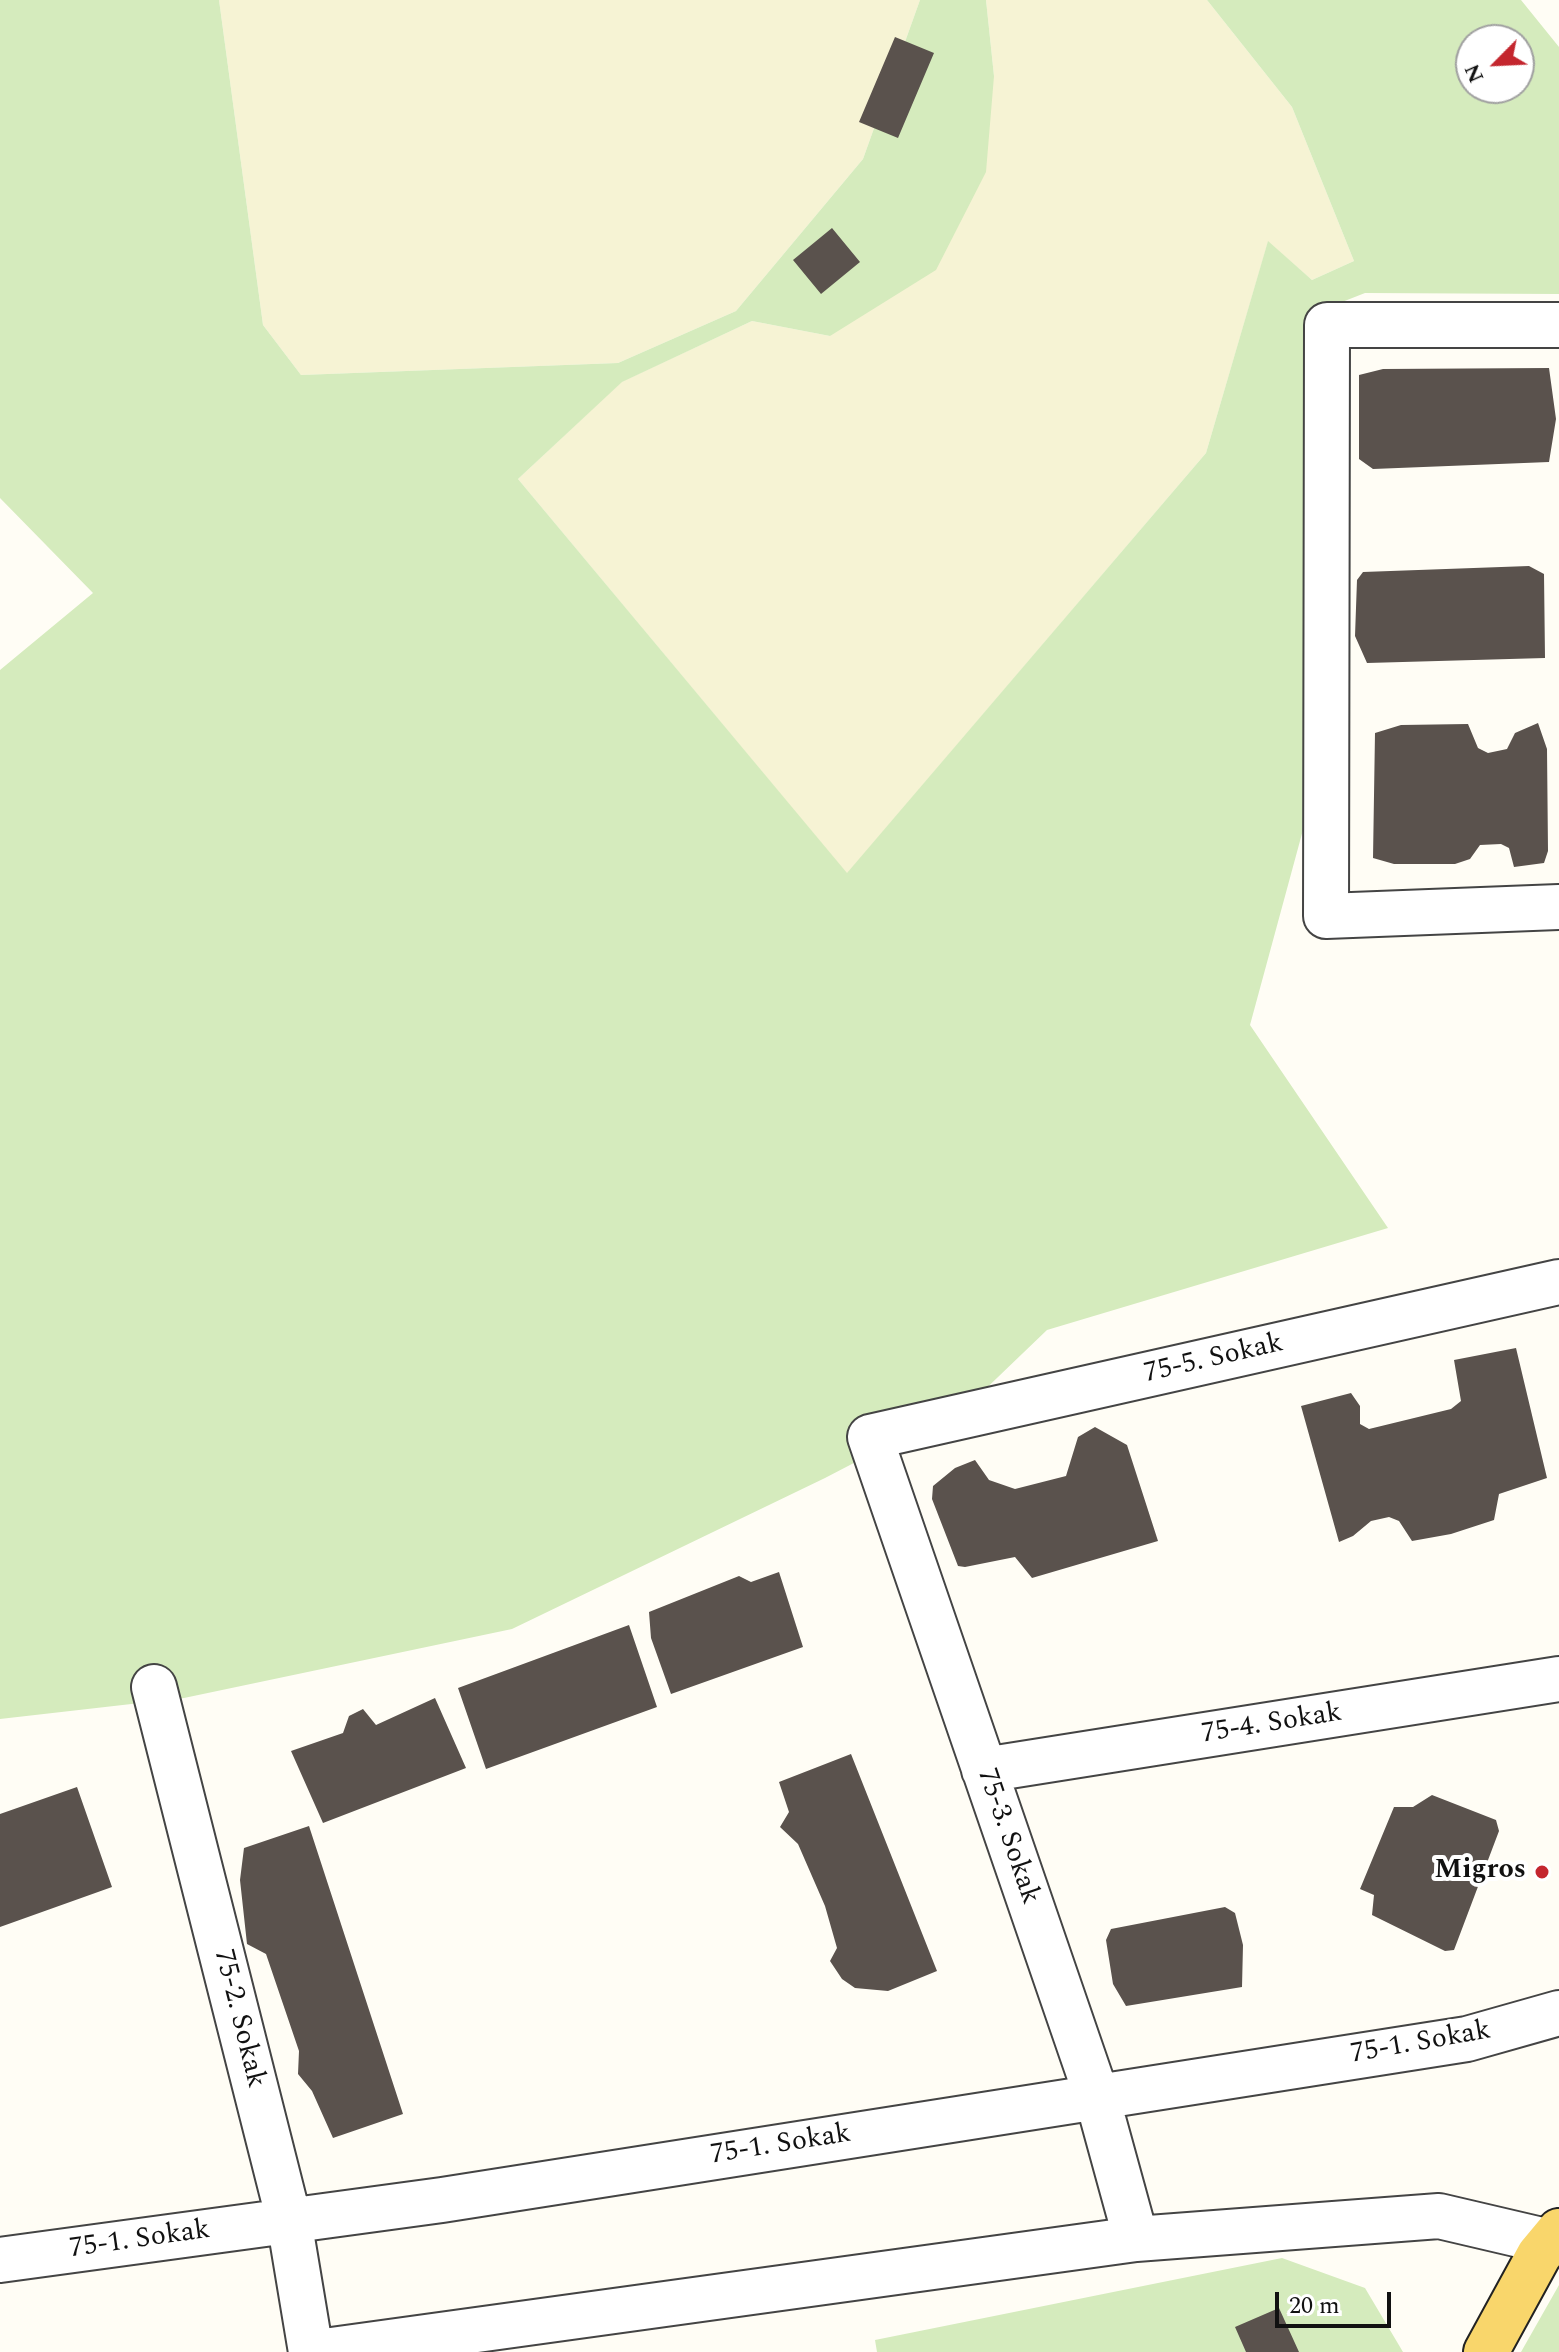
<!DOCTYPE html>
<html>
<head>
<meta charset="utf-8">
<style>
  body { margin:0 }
  #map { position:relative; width:1559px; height:2352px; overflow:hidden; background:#fffdf5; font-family:Spectral,serif }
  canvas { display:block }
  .north { position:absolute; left:1455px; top:24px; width:80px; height:80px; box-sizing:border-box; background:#fff; border:2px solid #a0a0a0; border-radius:50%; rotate:246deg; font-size:22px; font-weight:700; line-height:32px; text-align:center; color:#111 }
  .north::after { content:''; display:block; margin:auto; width:28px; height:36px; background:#c4262e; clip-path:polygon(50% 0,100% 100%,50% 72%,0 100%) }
  .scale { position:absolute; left:1275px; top:2292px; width:116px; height:36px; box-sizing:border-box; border:4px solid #111; border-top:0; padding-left:10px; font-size:24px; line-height:28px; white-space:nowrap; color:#111; -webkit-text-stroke:6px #fff; paint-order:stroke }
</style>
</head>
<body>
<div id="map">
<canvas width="1559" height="2352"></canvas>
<div class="north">N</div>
<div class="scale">20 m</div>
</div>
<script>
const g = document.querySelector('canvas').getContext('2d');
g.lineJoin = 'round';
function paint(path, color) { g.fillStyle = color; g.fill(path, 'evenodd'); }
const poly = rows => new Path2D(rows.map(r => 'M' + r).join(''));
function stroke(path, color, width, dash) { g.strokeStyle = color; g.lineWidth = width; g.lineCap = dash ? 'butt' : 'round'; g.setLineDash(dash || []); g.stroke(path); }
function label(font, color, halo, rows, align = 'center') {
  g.font = font + ' Spectral,serif'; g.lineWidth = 8; g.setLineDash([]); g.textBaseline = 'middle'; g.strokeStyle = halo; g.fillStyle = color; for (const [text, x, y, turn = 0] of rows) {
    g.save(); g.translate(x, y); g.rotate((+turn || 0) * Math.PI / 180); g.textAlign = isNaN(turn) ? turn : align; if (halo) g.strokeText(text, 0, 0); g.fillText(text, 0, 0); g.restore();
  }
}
const farmland = poly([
  [219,0,920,0,863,159,736,311,618,363,301,375,263,325],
  [986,0,1207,0,1292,107,1354,261,1312,280,1268,242,1206,453,847,874,518,479,621,382,752,321,830,336,994,76]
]);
const green = poly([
  [0,0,219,0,263,325,301,375,618,363,736,311,863,159,920,0,986,0,994,76,986,172,936,270,830,336,752,321,622,382,518,479,847,873,1206,453,1268,241,1312,280,1354,261,1292,107,1207,0,1521,0,1559,47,1559,294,1365,293,1314,313,1316,782,1250,1025,1388,1228,1047,1330,973,1401,825,1478,512,1629,184,1698,0,1719,0,670,93,593,0,498],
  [1471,40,1519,40,1519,88,1471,88],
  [1282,2258,1365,2288,1403,2352,877,2352,875,2340],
  [1559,2285,1559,2352,1521,2352]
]);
const building = poly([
  [895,37,934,53,898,138,859,122],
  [832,228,860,262,821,294,793,260],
  [1549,368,1556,419,1549,462,1373,469,1359,459,1359,375,1383,369],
  [1529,566,1544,574,1545,658,1367,663,1355,636,1357,580,1363,572],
  [1538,723,1547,749,1548,851,1544,863,1514,867,1509,848,1501,844,1480,845,1470,859,1455,864,1394,864,1373,858,1375,733,1401,725,1468,724,1478,748,1488,753,1507,749,1515,733],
  [1516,1348,1547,1478,1499,1494,1494,1520,1451,1534,1412,1541,1399,1521,1389,1517,1371,1521,1353,1536,1339,1542,1301,1406,1351,1393,1360,1406,1360,1424,1369,1429,1451,1409,1461,1401,1454,1360],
  [1095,1427,1127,1445,1158,1541,1032,1578,1015,1557,965,1567,958,1566,932,1499,933,1486,955,1468,975,1460,989,1480,1015,1489,1066,1476,1078,1437],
  [779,1572,803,1647,671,1694,651,1638,649,1612,739,1576,751,1582],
  [629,1625,657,1707,486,1769,458,1688],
  [435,1698,466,1768,323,1823,291,1751,343,1733,349,1716,363,1709,376,1725],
  [851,1754,937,1971,888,1991,855,1988,842,1979,830,1961,837,1948,825,1906,798,1844,780,1827,789,1812,779,1782],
  [77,1787,112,1887,0,1927,0,1814],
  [1432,1795,1496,1820,1499,1831,1454,1950,1445,1951,1372,1915,1374,1895,1360,1889,1394,1807,1413,1807],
  [309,1826,403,2114,333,2138,312,2091,298,2074,299,2051,266,1954,247,1944,240,1880,244,1848],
  [1225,1907,1235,1913,1243,1945,1242,1987,1126,2006,1113,1984,1106,1940,1111,1929],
  [1279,2308,1299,2352,1246,2352,1235,2327]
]);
const minor = poly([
  [1559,325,1327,325,1326,916,1559,907],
  [154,1687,289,2220,311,2352],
  [984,1770,1559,1679],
  [1136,2239,1097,2097,870,1437,1559,1282],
  [0,2260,442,2200,1467,2039,1559,2013],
  [317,2352,1136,2239,1439,2216,1550,2242]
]);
const major = poly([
  [1486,2352,1539,2255,1559,2231]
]);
const markers = [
  [1542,1872,8,"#c4262e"]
];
const streetNames = [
  ["75-5. Sokak",1214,1360,-13],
  ["75-4. Sokak",1272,1725,-9],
  ["75-3. Sokak",1007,1837,71],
  ["75-2. Sokak",238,2019,76],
  ["75-1. Sokak",1421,2044,-10],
  ["75-1. Sokak",781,2146,-9],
  ["75-1. Sokak",140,2241,-8]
];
const poiNames = [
  ["Migros",1526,1872]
];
paint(farmland, '#f6f3d4');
paint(green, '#d5ebbd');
paint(building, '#5a524d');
stroke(minor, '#444', 48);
stroke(major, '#222', 48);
stroke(minor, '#fff', 44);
stroke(major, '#f9d66b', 44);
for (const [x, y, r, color] of markers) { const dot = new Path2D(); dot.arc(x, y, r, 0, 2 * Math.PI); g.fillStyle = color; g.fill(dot); stroke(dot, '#fff', 3); }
label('28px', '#111', '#fff', streetNames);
label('bold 28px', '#111', '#fff', poiNames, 'right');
</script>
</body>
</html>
